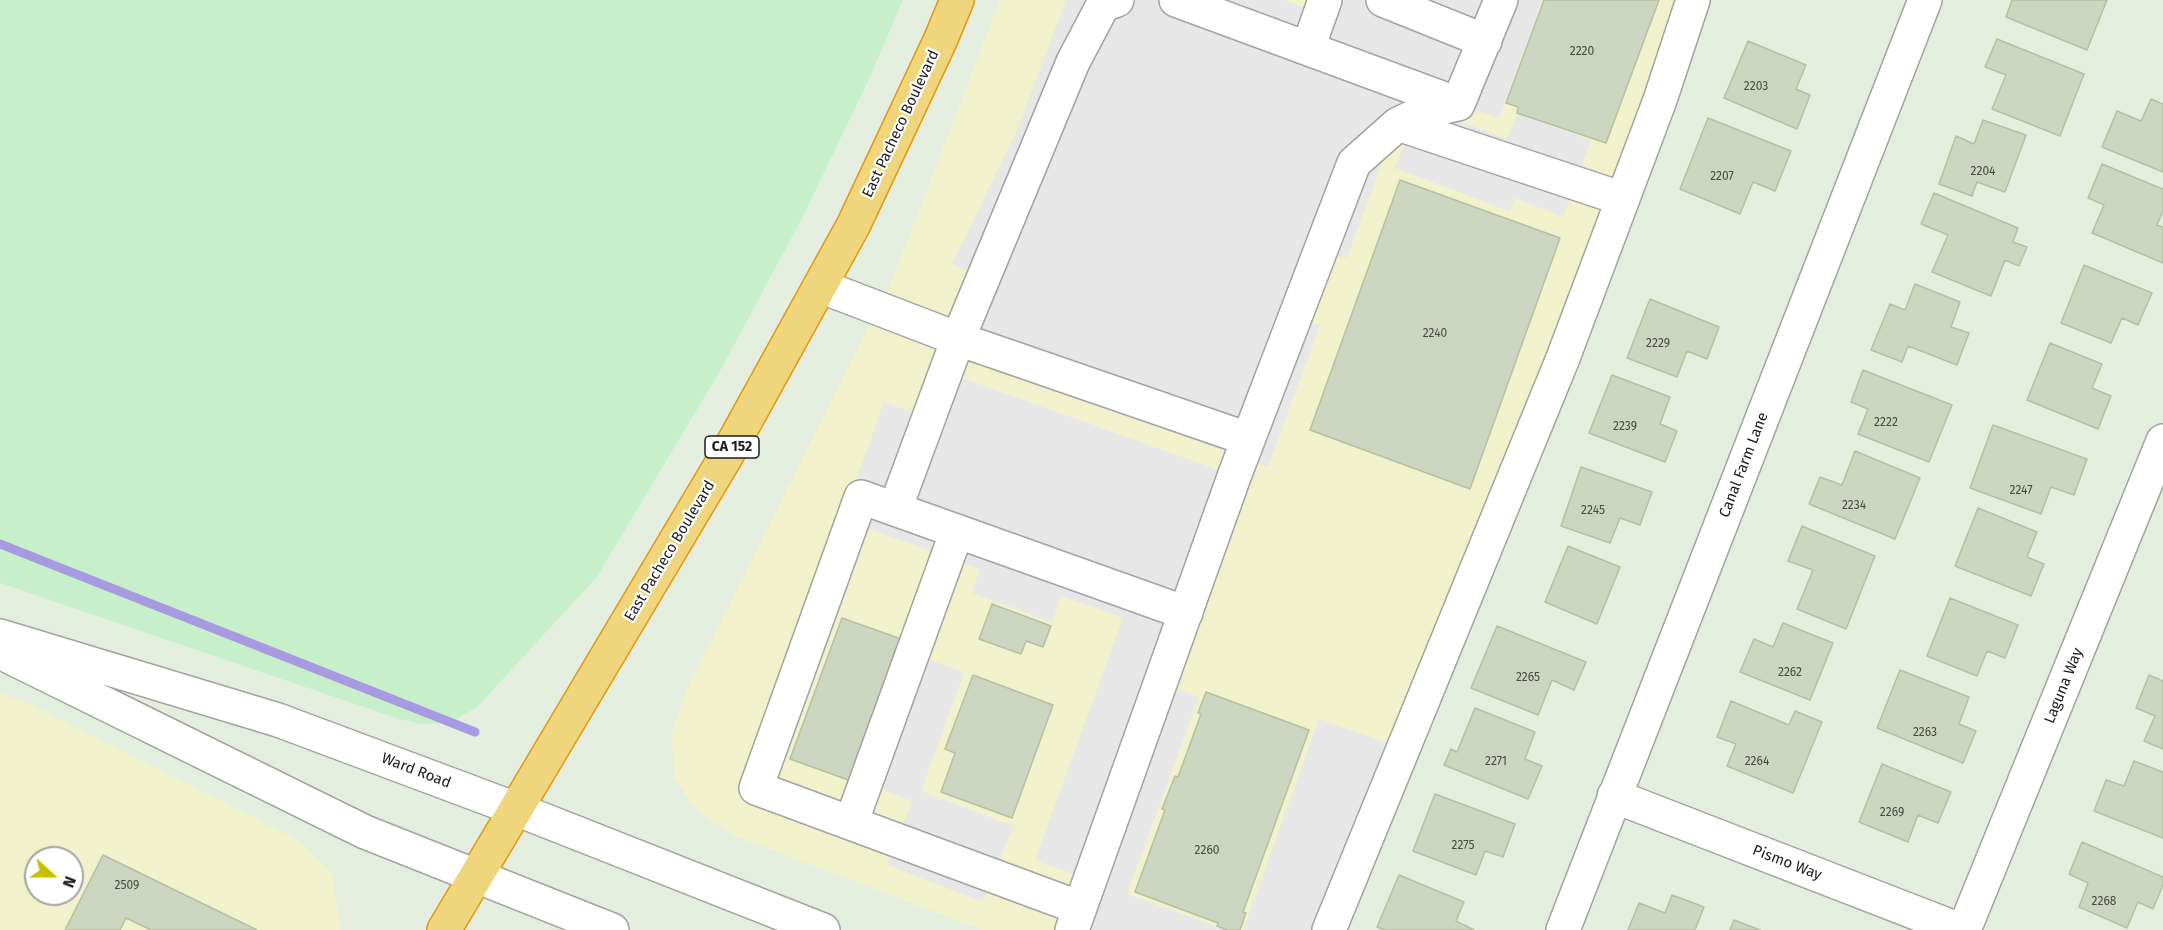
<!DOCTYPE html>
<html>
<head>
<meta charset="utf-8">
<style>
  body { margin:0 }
  #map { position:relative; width:2163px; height:930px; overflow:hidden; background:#e4eedf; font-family:"Fira Sans",sans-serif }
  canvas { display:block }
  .north { position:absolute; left:24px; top:846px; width:60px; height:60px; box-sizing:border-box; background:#fff; border:2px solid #a4a4a4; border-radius:50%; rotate:111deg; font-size:16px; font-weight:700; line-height:24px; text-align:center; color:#1b1b1b }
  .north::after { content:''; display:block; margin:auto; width:21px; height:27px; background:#c5c000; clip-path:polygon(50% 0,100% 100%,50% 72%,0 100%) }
</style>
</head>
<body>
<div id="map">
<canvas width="2163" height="930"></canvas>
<div class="north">N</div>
</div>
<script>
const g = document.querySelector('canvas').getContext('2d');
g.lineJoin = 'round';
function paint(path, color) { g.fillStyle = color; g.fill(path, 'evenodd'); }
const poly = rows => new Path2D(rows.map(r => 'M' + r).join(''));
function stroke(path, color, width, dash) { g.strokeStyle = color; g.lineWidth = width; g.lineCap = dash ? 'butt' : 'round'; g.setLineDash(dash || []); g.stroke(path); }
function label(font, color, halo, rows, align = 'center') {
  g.font = font + ' "Fira Sans",sans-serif'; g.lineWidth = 4.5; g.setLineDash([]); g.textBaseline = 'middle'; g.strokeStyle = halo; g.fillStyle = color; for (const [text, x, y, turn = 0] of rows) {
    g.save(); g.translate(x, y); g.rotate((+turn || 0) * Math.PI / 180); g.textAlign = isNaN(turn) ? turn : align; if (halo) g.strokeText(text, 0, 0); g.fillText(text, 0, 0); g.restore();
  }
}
const commercial = poly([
  [1000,0,1697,0,1317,930,982,930,732,835,696,810,675,778,671,733,688,686,892,280],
  [0,693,34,706,300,841,332,874,340,927,339,930,0,930],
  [36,858,72,858,72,894,36,894]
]);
const farmland = poly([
  [0,0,903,0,870,77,802,218,720,371,596,578,477,707,456,719,442,723,421,724,399,719,0,583]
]);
const parking = poly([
  [1066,0,1284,0,1337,19,1344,0,1542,0,1499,118,1410,87,1347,258,1322,249,1297,317,1320,325,1268,467,940,347,978,276,952,264,1018,128],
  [1419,106,1507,139,1517,113,1591,141,1563,217,1515,198,1509,211,1395,168],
  [931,367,1238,477,1173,687,1199,697,1127,894,1226,930,1085,930,1101,884,1035,860,1123,618,1061,596,1052,622,972,593,980,569,842,519,884,402,915,413],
  [905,651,964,672,921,791,1013,826,983,902,887,865,912,801,858,781],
  [1319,719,1392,745,1324,930,1243,930]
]);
const stream = poly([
  [0,544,475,732]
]);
const building = poly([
  [1544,0,1659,0,1606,143,1517,113,1518,107,1506,103,1544,0],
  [2012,0,2107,0,2087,50,2006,17,2012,0],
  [1997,39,2084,74,2060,136,1992,109,2006,75,1985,67,1997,39],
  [1748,41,1806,65,1796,89,1810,95,1797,129,1724,98,1748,41],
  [2151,99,2163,104,2163,172,2102,147,2117,111,2141,121,2151,99],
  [1708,118,1791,151,1775,191,1753,182,1740,214,1680,189,1708,118],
  [1983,120,2026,135,2005,192,1977,182,1972,196,1939,184,1956,136,1974,144,1983,120],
  [2102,164,2163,189,2163,211,2157,225,2163,227,2163,263,2092,233,2104,205,2088,198,2102,164],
  [1400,180,1560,238,1470,489,1310,430,1400,180],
  [1934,193,2018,228,2013,242,2027,247,2019,266,2005,260,1991,296,1932,272,1948,235,1921,224,1934,193],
  [2084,265,2152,293,2138,325,2122,318,2111,343,2061,323,2084,265],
  [1915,284,1960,302,1951,327,1969,333,1957,365,1908,346,1902,362,1871,350,1890,304,1905,310,1915,284],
  [1650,299,1719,327,1707,359,1687,351,1677,377,1627,358,1650,299],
  [2050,343,2102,364,2092,388,2111,396,2098,429,2027,400,2050,343],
  [1863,370,1952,405,1929,462,1858,434,1868,409,1851,402,1863,370],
  [1612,375,1670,397,1660,424,1677,431,1665,462,1589,433,1612,375],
  [1993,425,2087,459,2074,495,2051,487,2041,514,1970,488,1993,425],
  [1855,451,1920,478,1895,539,1809,504,1820,477,1842,485,1855,451],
  [1581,467,1652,492,1640,525,1620,518,1610,543,1561,526,1581,467],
  [1978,508,2037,532,2027,557,2044,564,2031,596,1955,566,1978,508],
  [1802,526,1875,556,1846,629,1797,609,1813,570,1788,561,1802,526],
  [1568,546,1620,567,1597,624,1545,602,1568,546],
  [1950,598,2018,625,2005,658,1987,651,1977,676,1927,656,1950,598],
  [992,604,1051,626,1043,647,1026,641,1021,654,979,639,992,604],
  [842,618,904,640,851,781,790,759,842,618],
  [1783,623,1833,643,1810,700,1740,672,1754,639,1773,647,1783,623],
  [1497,626,1586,662,1574,690,1552,680,1538,715,1471,688,1497,626],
  [1900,670,1969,697,1959,724,1976,731,1963,763,1877,728,1900,670],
  [973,675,1053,705,1012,818,941,792,955,753,945,749,973,675],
  [2149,675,2163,681,2163,749,2144,741,2155,716,2136,708,2149,675],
  [1206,692,1309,730,1243,912,1246,913,1240,930,1227,930,1217,926,1218,923,1135,892,1165,810,1162,809,1175,776,1178,777,1201,714,1198,713,1206,692],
  [1731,701,1789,725,1795,711,1822,722,1793,793,1727,766,1736,744,1717,737,1731,701],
  [1475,708,1535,732,1525,759,1542,766,1528,799,1444,765,1451,749,1457,752,1475,708],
  [2134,761,2163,772,2163,838,2094,811,2106,780,2124,786,2134,761],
  [1882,764,1951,792,1938,823,1918,815,1908,842,1859,822,1882,764],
  [1435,794,1515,824,1503,857,1485,851,1476,875,1413,851,1435,794],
  [2082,842,2163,877,2163,885,2153,909,2138,902,2127,928,2079,907,2088,883,2069,874,2082,842],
  [103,855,257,930,151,930,126,918,120,930,65,930,103,855],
  [1399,875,1464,902,1456,921,1474,930,1385,930,1377,927,1399,875],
  [1672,895,1704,907,1695,930,1628,930,1639,903,1665,913,1672,895],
  [1734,920,1760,930,1730,930,1734,920]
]);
const minor = poly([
  [1176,0,1458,104],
  [1383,0,1485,41],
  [1308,48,1325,0],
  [1398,124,1623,199],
  [820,286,958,339,1248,439],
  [895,509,958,339,1073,62,1103,5,1117,0],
  [0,636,278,720,516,809,823,930],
  [4,654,365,832,612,930],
  [1614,796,1960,930],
  [851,823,957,531],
  [1080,908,756,788,861,497,1186,613],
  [1072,930,1235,474,1354,163,1398,124,1426,111,1458,104,1501,0],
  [1329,930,1563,358,1660,100,1693,0],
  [1563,930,1925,0],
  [1964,930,2163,441]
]);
const highway = poly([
  [444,930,725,458,853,226,940,41,957,0]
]);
const numberNames = [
  ["2220",1582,52],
  ["2203",1756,87],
  ["2204",1983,172],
  ["2207",1722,177],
  ["2240",1435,334],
  ["2229",1658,344],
  ["2222",1886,423],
  ["2239",1625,427],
  ["2247",2021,491],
  ["2234",1854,506],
  ["2245",1593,511],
  ["2262",1790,673],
  ["2265",1528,678],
  ["2263",1925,733],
  ["2271",1496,762],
  ["2264",1757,762],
  ["2269",1892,813],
  ["2275",1463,846],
  ["2260",1207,851],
  ["2509",127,886],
  ["2268",2104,902]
];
const shields = [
  [732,447,54]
];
const shieldNames = [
  ["CA 152",732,447]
];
const streetNames = [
  ["East Pacheco Boulevard",901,124,-65],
  ["Canal Farm Lane",1744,465,-69],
  ["East Pacheco Boulevard",670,551,-59],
  ["Laguna Way",2064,686,-68],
  ["Ward Road",416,771,21],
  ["Pismo Way",1787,863,21]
];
paint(commercial, '#f1f1cb');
paint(farmland, '#c7efc9');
paint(parking, '#e7e7e7');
stroke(stream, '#a89ae1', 9);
paint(building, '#ccd5bf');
stroke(building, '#b3c1a0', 1.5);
stroke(minor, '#a2a2a2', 36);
stroke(highway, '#e69712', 36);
stroke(minor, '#fff', 33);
stroke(highway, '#efd67d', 33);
label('12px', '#474a44', null, numberNames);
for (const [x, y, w] of shields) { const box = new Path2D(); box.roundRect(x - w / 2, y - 11, w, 22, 4.5); g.fillStyle = '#fff'; g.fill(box); stroke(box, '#1b1b1b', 1.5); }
label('bold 14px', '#1b1b1b', null, shieldNames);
label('15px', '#1b1b1b', '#fff', streetNames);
</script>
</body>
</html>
